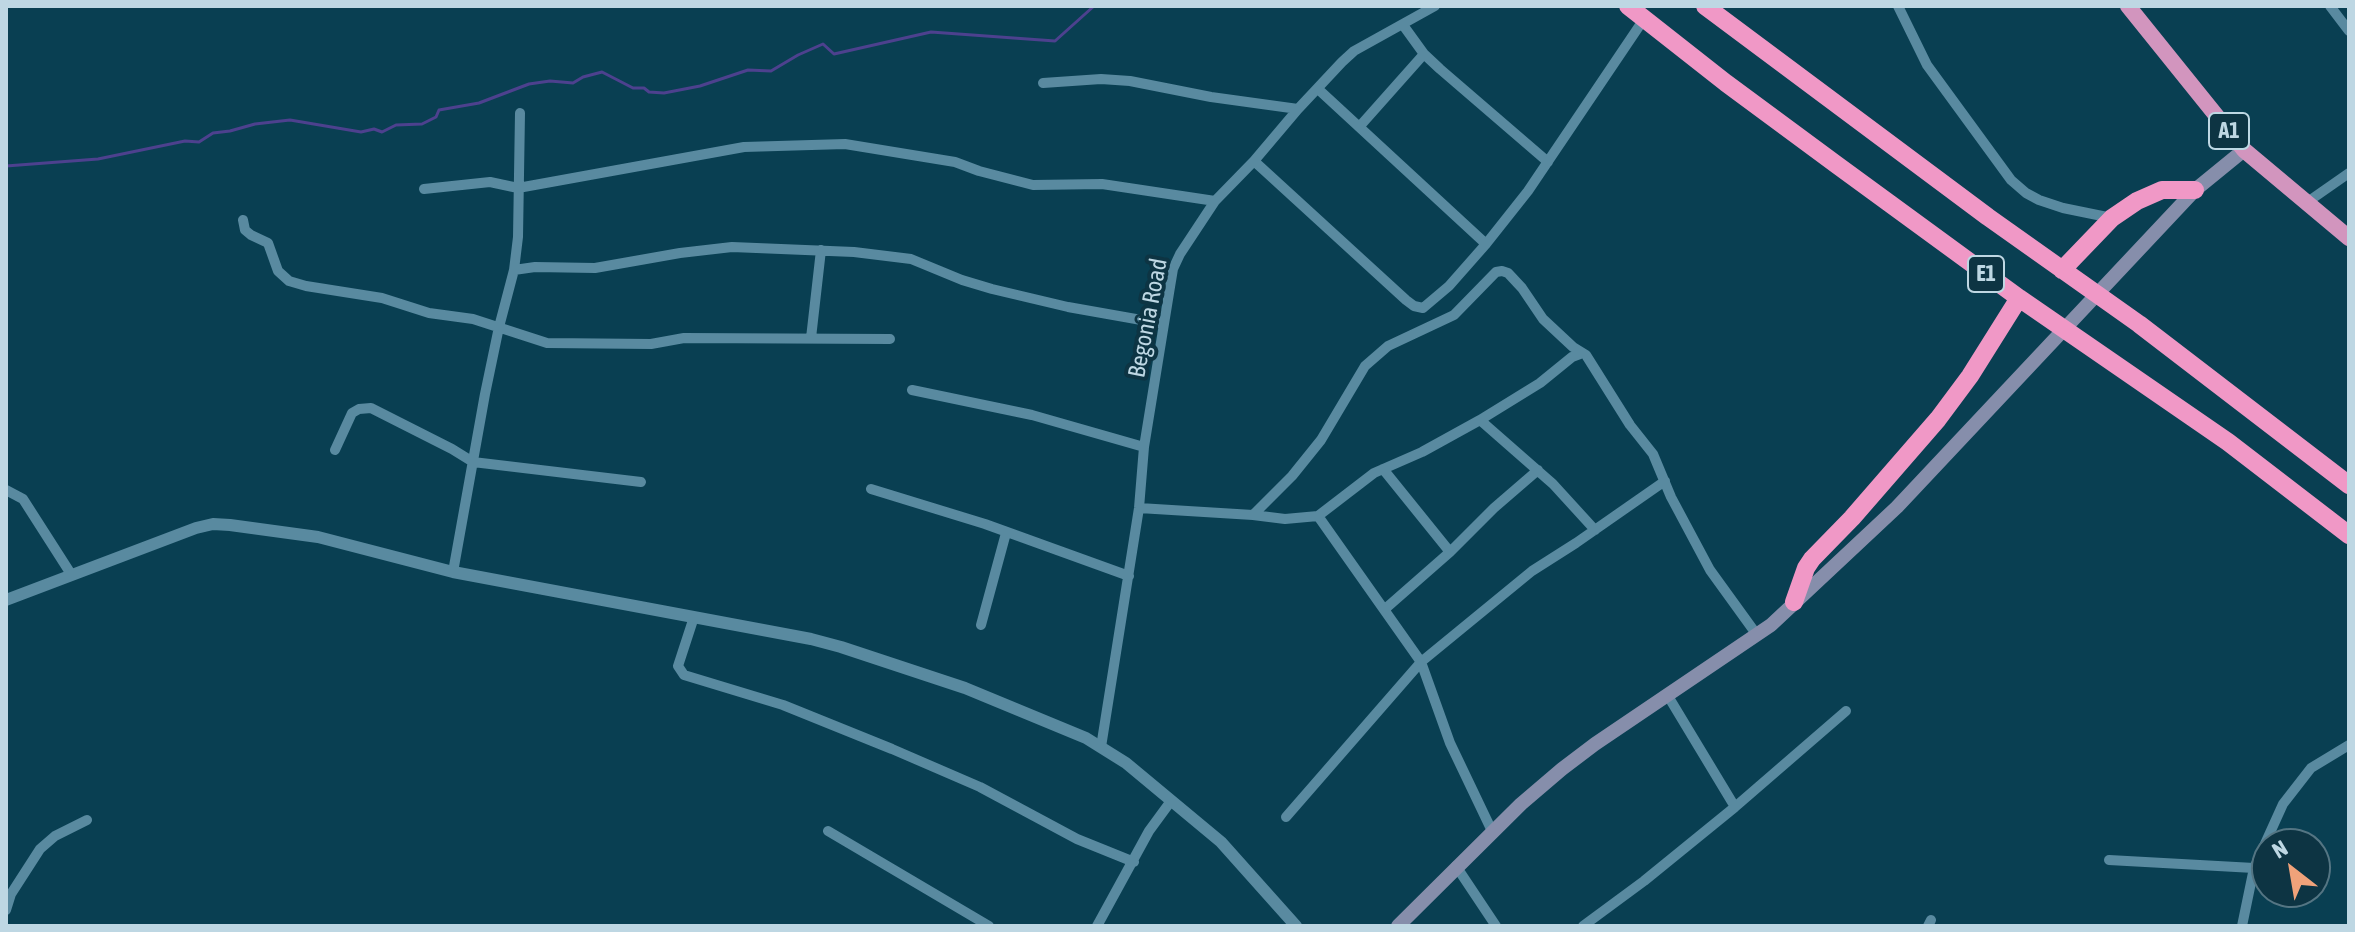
<!DOCTYPE html>
<html>
<head>
<meta charset="utf-8">
<style>
  body { margin:0 }
  #map { position:relative; width:2355px; height:932px; overflow:hidden; background:#093f52; font-family:"Asap Condensed",sans-serif }
  canvas { display:block }
  .frame { position:absolute; inset:0; border:8px solid #bed7e3; pointer-events:none }
  .north { position:absolute; left:2251px; top:828px; width:80px; height:80px; box-sizing:border-box; background:#0d3443; border:2px solid #547583; border-radius:50%; rotate:329deg; font-size:22px; font-weight:700; line-height:32px; text-align:center; color:#bed7e3 }
  .north::after { content:''; display:block; margin:auto; width:28px; height:36px; background:#f0a27a; clip-path:polygon(50% 0,100% 100%,50% 72%,0 100%) }
</style>
</head>
<body>
<div id="map">
<canvas width="2355" height="932"></canvas>
<div class="frame"></div>
<div class="north">N</div>
</div>
<script>
const g = document.querySelector('canvas').getContext('2d');
g.lineJoin = 'round';
const poly = rows => new Path2D(rows.map(r => 'M' + r).join(''));
function stroke(path, color, width, dash) { g.strokeStyle = color; g.lineWidth = width; g.lineCap = dash ? 'butt' : 'round'; g.setLineDash(dash || []); g.stroke(path); }
function label(font, color, halo, rows, align = 'center') {
  g.font = font + ' "Asap Condensed",sans-serif'; g.lineWidth = 8; g.setLineDash([]); g.textBaseline = 'middle'; g.strokeStyle = halo; g.fillStyle = color; for (const [text, x, y, turn = 0] of rows) {
    g.save(); g.translate(x, y); g.rotate((+turn || 0) * Math.PI / 180); g.textAlign = isNaN(turn) ? turn : align; if (halo) g.strokeText(text, 0, 0); g.fillText(text, 0, 0); g.restore();
  }
}
const stream = poly([
  [6,166,98,159,185,141,199,142,213,133,230,131,255,124,290,120,361,132,374,129,382,132,396,125,422,124,436,117,439,110,479,103,529,84,550,81,573,83,583,77,602,72,633,88,644,88,649,92,664,93,700,86,748,70,771,71,798,55,823,44,834,54,931,32,1055,41,1094,6]
]);
const minor = poly([
  [1898,6,1927,65,2011,180,2026,193,2039,200,2063,208,2112,218],
  [2330,6,2349,31],
  [1403,25,1424,54,1440,69,1548,162],
  [1043,83,1101,79,1130,81,1211,97,1298,109],
  [1318,89,1486,244],
  [1360,126,1424,54],
  [1254,161,1406,300,1414,306,1423,308,1449,286,1486,244,1528,191,1644,19],
  [424,189,490,182,518,188,744,147,845,144,955,162,979,171,1033,185,1102,184,1215,201],
  [2306,203,2349,173],
  [243,220,245,230,251,235,268,243,278,271,289,281,306,286,382,298,429,313,473,319,547,343,651,344,684,338,890,339],
  [514,270,535,267,595,268,680,253,732,247,854,252,911,259,962,280,992,289,1068,307,1164,324],
  [811,338,821,250],
  [912,390,1032,415,1144,447],
  [1480,420,1553,484,1595,530],
  [335,450,352,413,359,409,371,408,452,449,473,462,641,482],
  [1383,469,1450,552],
  [871,489,985,524,1129,576],
  [6,490,23,499,71,574],
  [1139,508,1253,515,1285,519,1318,516,1374,473,1422,452,1480,420,1540,383,1572,357,1580,354],
  [1253,515,1292,476,1321,440,1365,366,1388,346,1454,315,1496,272,1502,271,1508,273,1522,288,1543,319,1573,347,1586,355,1630,425,1653,454,1671,497,1710,570,1757,635],
  [1318,516,1421,662,1532,571,1576,543,1665,481],
  [453,572,485,394,499,327,514,270,518,237,520,113],
  [1385,609,1450,552,1494,508,1538,470],
  [694,617,678,666,684,675,783,705,892,749,980,787,1077,839,1134,862],
  [981,625,1006,533],
  [1668,696,1735,807],
  [1101,747,1139,508,1144,447,1170,287,1173,269,1180,254,1215,201,1254,161,1298,109,1342,62,1354,51,1435,6],
  [1286,817,1421,662,1450,743,1492,831],
  [828,831,989,926],
  [2109,860,2254,868],
  [1456,866,1496,926],
  [6,910,11,894,40,849,55,836,87,820],
  [1097,926,1149,831,1171,801],
  [1583,926,1644,881,1735,807,1846,711],
  [1928,926,1931,920],
  [2242,926,2254,868,2283,804,2311,768,2349,745]
]);
const tertiary = poly([
  [6,600,196,528,213,524,230,525,318,537,453,572,811,639,841,647,965,688,1086,738,1126,763,1221,842,1296,926]
]);
const secondary = poly([
  [1398,926,1521,804,1562,769,1595,744,1771,625,1897,507,2195,190,2244,150]
]);
const trunk = poly([
  [2128,6,2244,150,2349,238]
]);
const motorway = poly([
  [1628,6,1726,83,1837,165,2019,298,2228,442,2349,535],
  [1705,6,1988,217,2139,324,2349,485],
  [2062,270,2112,218,2137,201,2162,190,2195,190],
  [1794,602,1806,568,1812,559,1852,518,1938,419,1970,376,2019,298]
]);
const shields = [
  [2229,131,40],
  [1986,274,36]
];
const shieldNames = [
  ["A1",2229,131],
  ["E1",1986,274]
];
const streetNames = [
  ["Begonia Road",1148,318,-79]
];
stroke(stream, '#4d418e', 3);
stroke(minor, '#598aa0', 10);
stroke(tertiary, '#598aa0', 12);
stroke(secondary, '#868eab', 14);
stroke(trunk, '#d295be', 16);
stroke(motorway, '#f098c6', 18);
for (const [x, y, w] of shields) { const box = new Path2D(); box.roundRect(x - w / 2, y - 18, w, 36, 6); g.fillStyle = '#0d3443'; g.fill(box); stroke(box, '#bed7e3', 2); }
label('bold 22px', '#bed7e3', null, shieldNames);
label('24px', '#bed7e3', '#0d3443', streetNames);
</script>
</body>
</html>
